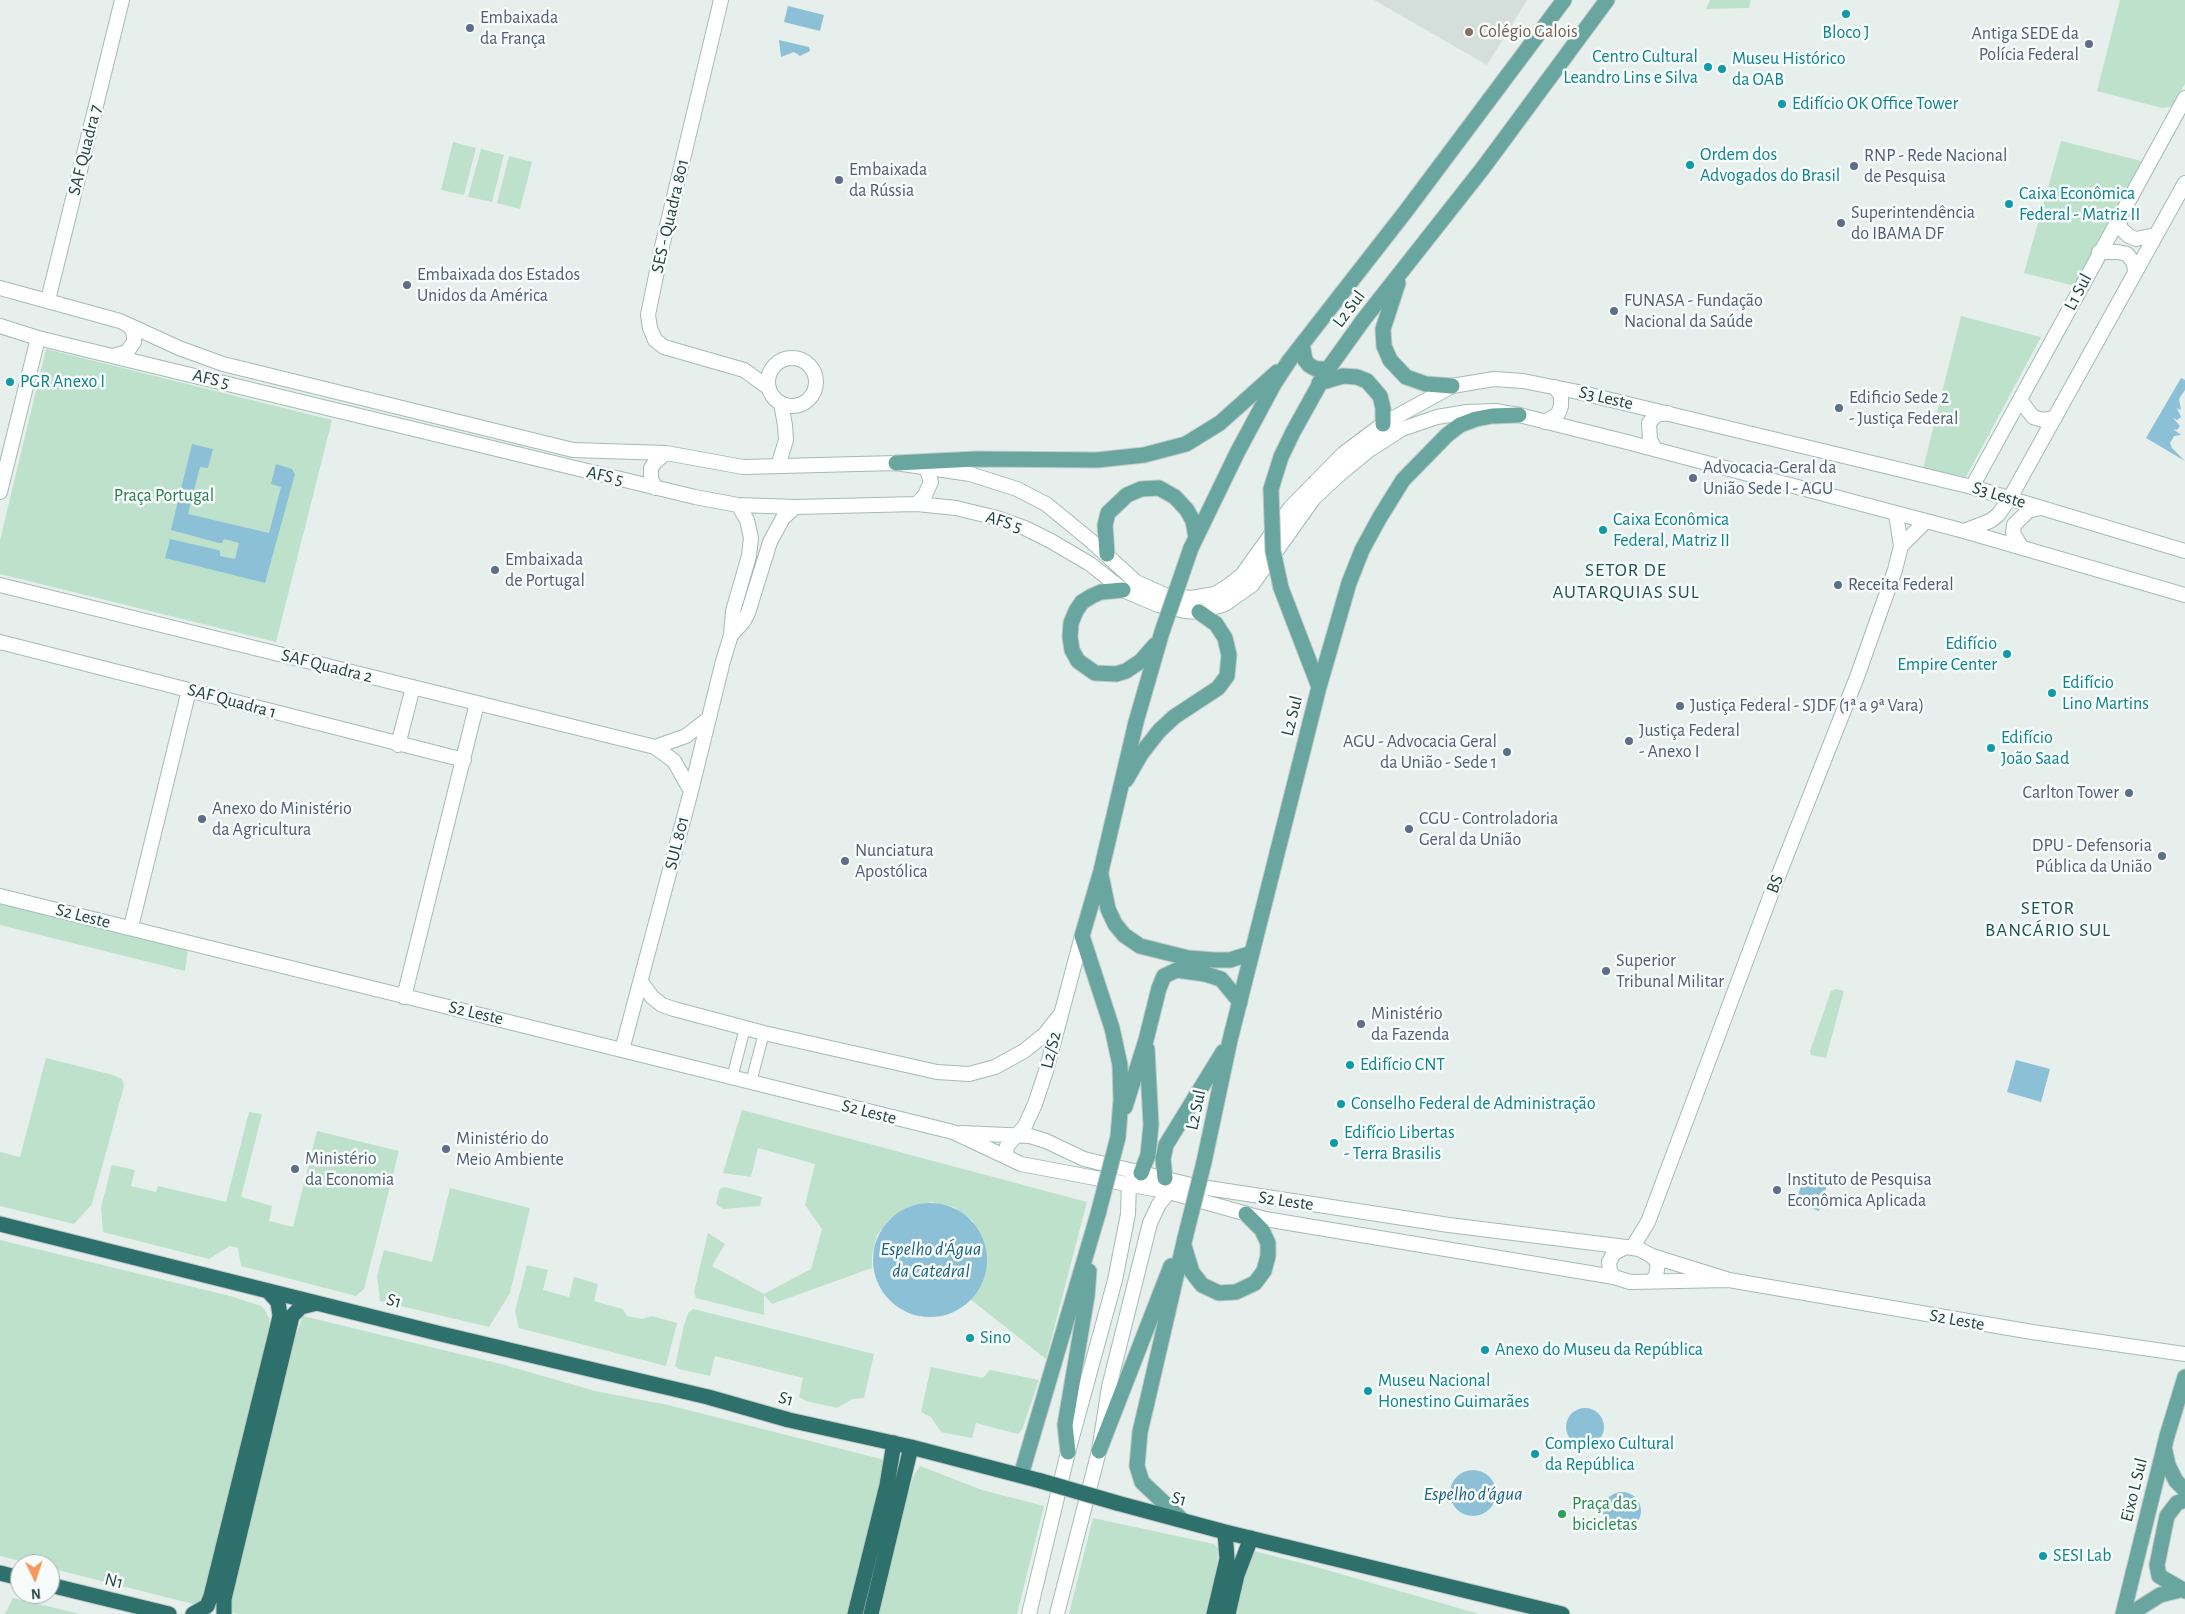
<!DOCTYPE html>
<html>
<head>
<meta charset="utf-8">
<style>
  body { margin:0 }
  #map { position:relative; width:2185px; height:1614px; overflow:hidden; background:#e6efec; font-family:"Alegreya Sans",sans-serif }
  canvas { display:block }
  .north { position:absolute; left:10px; top:1554px; width:50px; height:50px; box-sizing:border-box; background:#f7fbfa; border:1px solid #a2b1af; border-radius:50%; rotate:176deg; font-size:14px; font-weight:700; line-height:20px; text-align:center; color:#23433e }
  .north::after { content:''; display:block; margin:auto; width:18px; height:22px; background:#f7975c; clip-path:polygon(50% 0,100% 100%,50% 72%,0 100%) }
</style>
</head>
<body>
<div id="map">
<canvas width="2185" height="1614"></canvas>
<div class="north">N</div>
</div>
<script>
const g = document.querySelector('canvas').getContext('2d');
g.lineJoin = 'round';
function paint(path, color) { g.fillStyle = color; g.fill(path, 'evenodd'); }
const poly = rows => new Path2D(rows.map(r => 'M' + r).join(''));
function stroke(path, color, width, dash) { g.strokeStyle = color; g.lineWidth = width; g.lineCap = dash ? 'butt' : 'round'; g.setLineDash(dash || []); g.stroke(path); }
function label(font, color, halo, rows, align = 'center') {
  g.font = font + ' "Alegreya Sans",sans-serif'; g.lineWidth = 5; g.setLineDash([]); g.textBaseline = 'middle'; g.strokeStyle = halo; g.fillStyle = color; for (const [text, x, y, turn = 0] of rows) {
    g.save(); g.translate(x, y); g.rotate((+turn || 0) * Math.PI / 180); g.textAlign = isNaN(turn) ? turn : align; if (halo) g.strokeText(text, 0, 0); g.fillText(text, 0, 0); g.restore();
  }
}
const built = poly([
  [1374,0,1527,0,1487,65]
]);
const green = poly([
  [1710,0,1751,0,1749,8,1706,9],
  [2120,0,2185,0,2185,84,2171,107,2162,108,2097,91],
  [2061,141,2141,161,2135,178,2075,286,2024,273],
  [453,142,476,148,464,195,441,190],
  [481,149,504,155,492,202,468,197],
  [509,156,532,162,520,209,497,203],
  [1961,316,2041,337,1966,477,1923,469],
  [46,349,332,420,276,642,0,574,0,540],
  [0,898,188,949,185,971,0,925],
  [1836,989,1844,991,1826,1058,1811,1055,1810,1051,1831,991],
  [46,1058,113,1075,122,1079,124,1086,92,1204,74,1224,0,1206,0,1152,20,1157],
  [742,1110,1087,1202,1046,1359,970,1299,982,1283,987,1261,973,1221,954,1207,931,1202,911,1207,890,1219,877,1235,872,1256,872,1268,772,1304,764,1295,764,1315,696,1298,694,1292,708,1233,725,1244,712,1266,764,1294,811,1269,822,1229,805,1205,815,1164,758,1148,751,1177,723,1173],
  [249,1112,262,1114,241,1197,272,1206,269,1221,293,1227,317,1131,399,1151,364,1289,356,1296,241,1266,238,1248,230,1246,209,1259,103,1232,101,1207,112,1165,135,1170,131,1186,156,1192,158,1186,226,1202],
  [725,1187,762,1197,760,1206,723,1209,716,1204,720,1189],
  [450,1188,530,1208,510,1293,489,1327,380,1301,377,1276,384,1250,432,1262],
  [0,1240,230,1296,261,1306,265,1310,269,1318,270,1328,214,1560,201,1600,197,1605,50,1568,50,1564,33,1564,0,1556],
  [527,1265,548,1270,543,1290,569,1297,574,1277,598,1284,594,1301,623,1309,627,1316,642,1319,652,1316,677,1323,666,1366,519,1328,515,1311],
  [693,1309,874,1354,864,1398,853,1399,837,1408,806,1401,799,1397,803,1378,715,1356,710,1376,679,1369,675,1366,684,1325,688,1313],
  [303,1316,501,1364,595,1391,668,1405,881,1459,884,1464,880,1495,850,1614,238,1614,231,1612,229,1600,234,1566,295,1338],
  [931,1367,983,1378,990,1370,1039,1380,1022,1430,1018,1434,976,1423,972,1438,941,1432,931,1417,921,1412],
  [920,1466,982,1490,1044,1506,1017,1614,877,1614,903,1510,914,1475],
  [1093,1518,1214,1544,1218,1549,1217,1570,1207,1614,1069,1614],
  [1254,1551,1313,1566,1479,1614,1233,1614,1239,1586],
  [13,1598,80,1614,5,1614]
]);
const water = poly([
  [788,6,824,15,820,31,784,22],
  [779,40,809,47,810,51,800,56,794,52,781,57],
  [2181,378,2185,380,2185,390,2179,399,2181,410,2177,408,2181,417,2177,420,2173,418,2180,426,2177,430,2173,429,2181,435,2174,436,2170,443,2172,448,2185,461,2146,438],
  [192,444,213,449,208,468,200,467,188,514,269,533,281,487,271,484,276,464,292,469,295,474,265,583,165,558,170,539,218,550,220,551,220,556,235,559,239,543,224,539,222,543,219,543,171,530],
  [2016,1060,2050,1069,2041,1102,2007,1092],
  [1803,1179,1827,1185,1819,1211,1796,1203],
  '873 1260a57 57 0 1 1 114 0a57 57 0 1 1-114 0Z',
  '1566 1427a19 19 0 1 1 38 0a19 19 0 1 1-38 0Z',
  '1450 1493a23 23 0 1 1 46 0a23 23 0 1 1-46 0Z',
  '1603 1511a19 19 0 1 1 38 0a19 19 0 1 1-38 0Z'
]);
const street = poly([
  [732,1078,745,1028],
  [751,1082,764,1033]
]);
const secondary = poly([
  [721,0,661,251,648,315,650,328,655,340,664,347,744,370,769,388],
  [2120,217,2120,228,2129,236,2136,239,2155,235],
  [2099,252,2118,252,2127,254,2134,263,2135,272],
  [0,288,120,321,179,348,223,364,573,450,666,453,743,467,896,463,970,474,1017,489,1046,504,1090,540,1136,582,1165,595,1191,598,1215,594,1228,586,1242,575,1290,508,1343,454,1383,424,1452,386,1494,379,1523,381,1578,392,1972,487,2185,551],
  [48,300,122,0],
  [0,326,38,338,112,356,695,497,738,505,795,507,917,504,956,508,997,518,1025,528,1051,541,1090,564,1123,590,1158,605,1185,611,1199,612,1225,604,1252,585,1314,498,1341,473,1369,450,1402,429,1437,417,1467,412,1495,411,1519,415,1627,442,1964,531,2185,595],
  [113,356,127,352,134,342,134,334,131,328,126,324],
  '768 382a24 24 0 1 1 48 0a24 24 0 1 1-48 0Z',
  [2020,400,2033,417,2043,420,2055,418],
  [1545,422,1558,414,1561,406,1561,396,1555,387],
  [1655,449,1650,440,1649,423,1656,415,1668,413],
  [778,466,786,440,785,425,781,404],
  [1972,487,2185,98],
  [655,488,651,478,651,468,656,461,666,453],
  [0,492,38,338],
  [917,504,925,495,931,482,926,467],
  [1964,531,1990,521,1998,515,2010,498,2185,183],
  [1901,546,1926,521],
  [2022,548,2013,533,2014,525,2028,511,2040,508],
  [0,585,655,747,674,761,691,791],
  [731,635,743,622,748,613,770,542,783,518,795,507],
  [0,642,464,760],
  [398,745,413,687],
  [655,747,686,736,708,719],
  [0,896,953,1132,1021,1164,1169,1192,1265,1219,1614,1277,1630,1282,1729,1280],
  [131,927,189,690],
  [641,982,652,997,662,1005,674,1009,764,1033,937,1072,969,1074,995,1067,1024,1051,1045,1034,1060,1015],
  [404,997,477,703],
  [622,1050,691,791,723,661,731,635,733,611,749,556,751,538,747,520,738,505],
  [961,1133,1030,1136,1046,1141,1084,1159,1195,1186,1449,1225,1626,1247],
  [1006,1157,1007,1146,1025,1126,1035,1104,1046,1071,1082,936],
  [1632,1248,1648,1222,1770,897,1857,677,1895,570,1901,546,1896,514],
  [1652,1256,1729,1280,2032,1332,2185,1354],
  [1614,1277,1610,1271,1609,1262,1614,1253,1626,1247,1639,1249,1652,1256,1658,1263,1656,1276,1650,1282],
  [1029,1614,1068,1452,1115,1280,1128,1214,1129,1183],
  [1057,1614,1099,1451,1109,1387,1150,1223,1159,1204,1169,1192]
]);
const primary = poly([
  [1398,283,1383,329,1384,346,1390,360,1406,377,1426,384,1452,386],
  [1302,344,1305,360,1309,365,1316,369,1328,369],
  [1319,383,1343,376,1357,377,1367,381,1380,396,1383,408,1383,424],
  [896,463,976,459,1097,460,1144,455,1186,444,1220,423,1277,372],
  [1271,489,1281,457,1293,432,1328,369,1364,319,1483,168,1607,0],
  [1191,548,1237,453,1274,384,1289,361,1406,211,1564,0],
  [1107,554,1105,525,1108,513,1127,495,1141,489,1159,488,1175,497,1187,510,1193,521,1196,537],
  [1281,588,1319,687],
  [1123,590,1101,592,1092,596,1082,602,1076,611,1071,623,1070,637,1072,650,1078,661,1095,673,1116,674,1126,671,1141,661,1155,645],
  [1126,780,1141,754,1159,731,1174,717,1218,688,1227,676,1229,655,1225,638,1216,624,1199,612],
  [1101,875,1108,909,1115,924,1124,935,1140,946,1188,958,1214,960,1230,960,1252,953],
  [1125,1107,1146,1040,1159,988,1164,976,1177,970,1205,974,1221,979,1240,1002],
  [1118,1137,1121,1100,1120,1065,1112,1028,1082,936,1101,871,1136,722,1162,632],
  [1204,1162,1230,1040,1319,687,1349,583,1362,550,1380,517,1403,480,1447,435,1460,425,1476,419,1492,416,1519,415],
  [1141,1173,1148,1155,1151,1125,1147,1049],
  [1165,1178,1163,1159,1166,1145,1223,1052],
  [1184,1246,1192,1272,1202,1285,1219,1293,1236,1292,1255,1283,1264,1271,1268,1256,1268,1243,1262,1230,1246,1214],
  [1099,1451,1171,1266],
  [2165,1451,2168,1465,2176,1481,2185,1490],
  [1068,1452,1065,1425,1087,1296,1089,1271],
  [1021,1475,1098,1214],
  [2185,1500,2177,1503,2167,1516,2157,1565,2159,1576,2185,1591],
  [1181,1519,1142,1482,1137,1466,1140,1432,1148,1398,1185,1238],
  [2123,1614,2167,1436,2185,1377],
  [2130,1614,2160,1595,2180,1590]
]);
const highway = poly([
  [0,1224,437,1333,708,1397,789,1420,911,1447,1041,1481],
  [1117,1503,1225,1532,1562,1614],
  [0,1573,20,1578],
  [50,1585,169,1614],
  [193,1614,207,1606,211,1596,276,1333,280,1316,278,1302,268,1291],
  [224,1614,224,1599,292,1316,301,1307,317,1303],
  [855,1614,887,1485,894,1443],
  [871,1614,911,1447],
  [1214,1614,1227,1559,1225,1532],
  [1228,1614,1237,1575,1251,1538]
]);
const primaryBridge = poly([
  [1271,489,1273,551,1281,588],
  [1162,632,1191,548],
  [1098,1214,1118,1137],
  [1185,1238,1204,1162]
]);
const highwayBridge = poly([
  [1041,1481,1117,1503]
]);
const markers = [
  [1846,14,5,"#0f9aa8"],
  [470,28,5,"#5c6f8a"],
  [1469,32,5,"#8d6e63"],
  [2089,44,5,"#5c6f8a"],
  [1708,67,5,"#0f9aa8"],
  [1722,69,5,"#0f9aa8"],
  [1782,104,5,"#0f9aa8"],
  [1690,165,5,"#0f9aa8"],
  [1854,166,5,"#5c6f8a"],
  [839,180,5,"#5c6f8a"],
  [2009,204,5,"#0f9aa8"],
  [1841,223,5,"#5c6f8a"],
  [407,285,5,"#5c6f8a"],
  [1614,311,5,"#5c6f8a"],
  [10,382,5,"#0f9aa8"],
  [1839,408,5,"#5c6f8a"],
  [1693,478,5,"#5c6f8a"],
  [1603,530,5,"#0f9aa8"],
  [495,570,5,"#5c6f8a"],
  [1838,585,5,"#5c6f8a"],
  [2007,654,5,"#0f9aa8"],
  [2052,693,5,"#0f9aa8"],
  [1680,706,5,"#5c6f8a"],
  [1629,741,5,"#5c6f8a"],
  [1991,748,5,"#0f9aa8"],
  [1507,752,5,"#5c6f8a"],
  [2129,793,5,"#5c6f8a"],
  [202,819,5,"#5c6f8a"],
  [1409,829,5,"#5c6f8a"],
  [2162,856,5,"#5c6f8a"],
  [845,861,5,"#5c6f8a"],
  [1606,971,5,"#5c6f8a"],
  [1361,1024,5,"#5c6f8a"],
  [1350,1065,5,"#0f9aa8"],
  [1341,1104,5,"#0f9aa8"],
  [1334,1143,5,"#0f9aa8"],
  [446,1149,5,"#5c6f8a"],
  [295,1169,5,"#5c6f8a"],
  [1777,1190,5,"#5c6f8a"],
  [970,1338,5,"#0f9aa8"],
  [1485,1350,5,"#0f9aa8"],
  [1368,1391,5,"#0f9aa8"],
  [1535,1454,5,"#0f9aa8"],
  [1562,1514,5,"#2e9e5b"],
  [2043,1556,5,"#0f9aa8"]
];
const serviceNames = [
  ["Embaixada",480,18],
  ["da França",480,39],
  ["Antiga SEDE da",2079,34,"right"],
  ["Polícia Federal",2079,55,"right"],
  ["RNP - Rede Nacional",1864,156],
  ["de Pesquisa",1864,177],
  ["Embaixada",849,170],
  ["da Rússia",849,191],
  ["Superintendência",1851,213],
  ["do IBAMA DF",1851,234],
  ["Embaixada dos Estados",417,275],
  ["Unidos da América",417,296],
  ["FUNASA - Fundação",1624,301],
  ["Nacional da Saúde",1624,322],
  ["Edificio Sede 2",1849,398],
  ["- Justiça Federal",1849,419],
  ["Advocacia-Geral da",1703,468],
  ["União Sede I - AGU",1703,489],
  ["Embaixada",505,560],
  ["de Portugal",505,581],
  ["Receita Federal",1848,585],
  ["Justiça Federal - SJDF (1ª a 9ª Vara)",1690,706],
  ["Justiça Federal",1639,731],
  ["- Anexo I",1639,752],
  ["AGU - Advocacia Geral",1497,742,"right"],
  ["da União - Sede 1",1497,763,"right"],
  ["Carlton Tower",2119,793,"right"],
  ["Anexo do Ministério",212,809],
  ["da Agricultura",212,830],
  ["CGU - Controladoria",1419,819],
  ["Geral da União",1419,840],
  ["DPU - Defensoria",2152,846,"right"],
  ["Pública da União",2152,867,"right"],
  ["Nunciatura",855,851],
  ["Apostólica",855,872],
  ["Superior",1616,961],
  ["Tribunal Militar",1616,982],
  ["Ministério",1371,1014],
  ["da Fazenda",1371,1035],
  ["Ministério do",456,1139],
  ["Meio Ambiente",456,1160],
  ["Ministério",305,1159],
  ["da Economia",305,1180],
  ["Instituto de Pesquisa",1787,1180],
  ["Econômica Aplicada",1787,1201]
];
const educationNames = [
  ["Colégio Galois",1479,32]
];
const cultureNames = [
  ["Bloco J",1846,33,"center"],
  ["Centro Cultural",1698,57,"right"],
  ["Leandro Lins e Silva",1698,78,"right"],
  ["Museu Histórico",1732,59],
  ["da OAB",1732,80],
  ["Edifício OK Office Tower",1792,104],
  ["Ordem dos",1700,155],
  ["Advogados do Brasil",1700,176],
  ["Caixa Econômica",2019,194],
  ["Federal - Matriz II",2019,215],
  ["PGR Anexo I",20,382],
  ["Caixa Econômica",1613,520],
  ["Federal, Matriz II",1613,541],
  ["Edifício",1997,644,"right"],
  ["Empire Center",1997,665,"right"],
  ["Edifício",2062,683],
  ["Lino Martins",2062,704],
  ["Edifício",2001,738],
  ["João Saad",2001,759],
  ["Edifício CNT",1360,1065],
  ["Conselho Federal de Administração",1351,1104],
  ["Edifício Libertas",1344,1133],
  ["- Terra Brasilis",1344,1154],
  ["Sino",980,1338],
  ["Anexo do Museu da República",1495,1350],
  ["Museu Nacional",1378,1381],
  ["Honestino Guimarães",1378,1402],
  ["Complexo Cultural",1545,1444],
  ["da República",1545,1465],
  ["SESI Lab",2053,1556]
];
const streetNames = [
  ["SAF Quadra 7",85,150,-76],
  ["SES - Quadra 801",670,216,-77],
  ["L1 Sul",2078,292,-62],
  ["L2 Sul",1349,309,-53],
  ["AFS 5",211,379,13],
  ["S3 Leste",1606,398,13],
  ["AFS 5",605,476,13],
  ["S3 Leste",1999,495,17],
  ["AFS 5",1004,522,18],
  ["SAF Quadra 2",327,666,14],
  ["SAF Quadra 1",232,701,15],
  ["L2 Sul",1292,716,-76],
  ["SUL 801",677,843,-76],
  ["BS",1775,884,-69],
  ["S2 Leste",83,916,14],
  ["S2 Leste",476,1013,13],
  ["L2/S2",1051,1050,-76],
  ["L2 Sul",1196,1110,-78],
  ["S2 Leste",869,1112,14],
  ["S2 Leste",1286,1201,8],
  ["S1",394,1301,15],
  ["S2 Leste",1957,1320,10],
  ["S1",786,1399,15],
  ["Eixo L Sul",2134,1490,-76],
  ["S1",1179,1499,15],
  ["N1",114,1581,14]
];
const parkNames = [
  ["Praça Portugal",164,496]
];
const leisureNames = [
  ["Praça das",1572,1504],
  ["bicicletas",1572,1525]
];
const neighbourhoodNames = [
  ["SETOR DE",1626,570],
  ["AUTARQUIAS SUL",1626,592],
  ["SETOR",2048,908],
  ["BANCÁRIO SUL",2048,930]
];
const waterNames = [
  ["Espelho d'Água",931,1249],
  ["da Catedral",931,1271],
  ["Espelho d'água",1473,1494]
];
paint(built, '#d4dfdc');
paint(green, '#bee1cc');
paint(water, '#8cc0d6');
stroke(street, '#a8b8b4', 12);
stroke(secondary, '#a3bbb6', 16);
stroke(primary, '#c1cac9', 17);
stroke(highway, '#c1cac9', 17);
stroke(street, '#fff', 10);
stroke(secondary, '#fff', 14);
stroke(primary, '#69a69f', 15);
stroke(highway, '#2e706c', 15);
stroke(primaryBridge, '#c1cac9', 17, []);
stroke(highwayBridge, '#c1cac9', 17, []);
stroke(primaryBridge, '#69a69f', 15);
stroke(highwayBridge, '#2e706c', 15);
for (const [x, y, r, color] of markers) { const dot = new Path2D(); dot.arc(x, y, r, 0, 2 * Math.PI); g.fillStyle = color; g.fill(dot); stroke(dot, '#f7fbfa', 2); }
label('18px', '#4e5e75', '#f7fbfa', serviceNames, 'left');
label('18px', '#785e54', '#f7fbfa', educationNames, 'left');
label('18px', '#0d838f', '#f7fbfa', cultureNames, 'left');
label('18px', '#23433e', '#f7fbfa', streetNames);
label('18px', '#2b7c55', '#f7fbfa', parkNames);
label('18px', '#27864d', '#f7fbfa', leisureNames, 'left');
g.letterSpacing = '1px';
label('19px', '#1e5650', '#f7fbfa', neighbourhoodNames);
g.letterSpacing = '0px';
label('italic 19px', '#1a6282', '#f7fbfa', waterNames);
</script>
</body>
</html>
